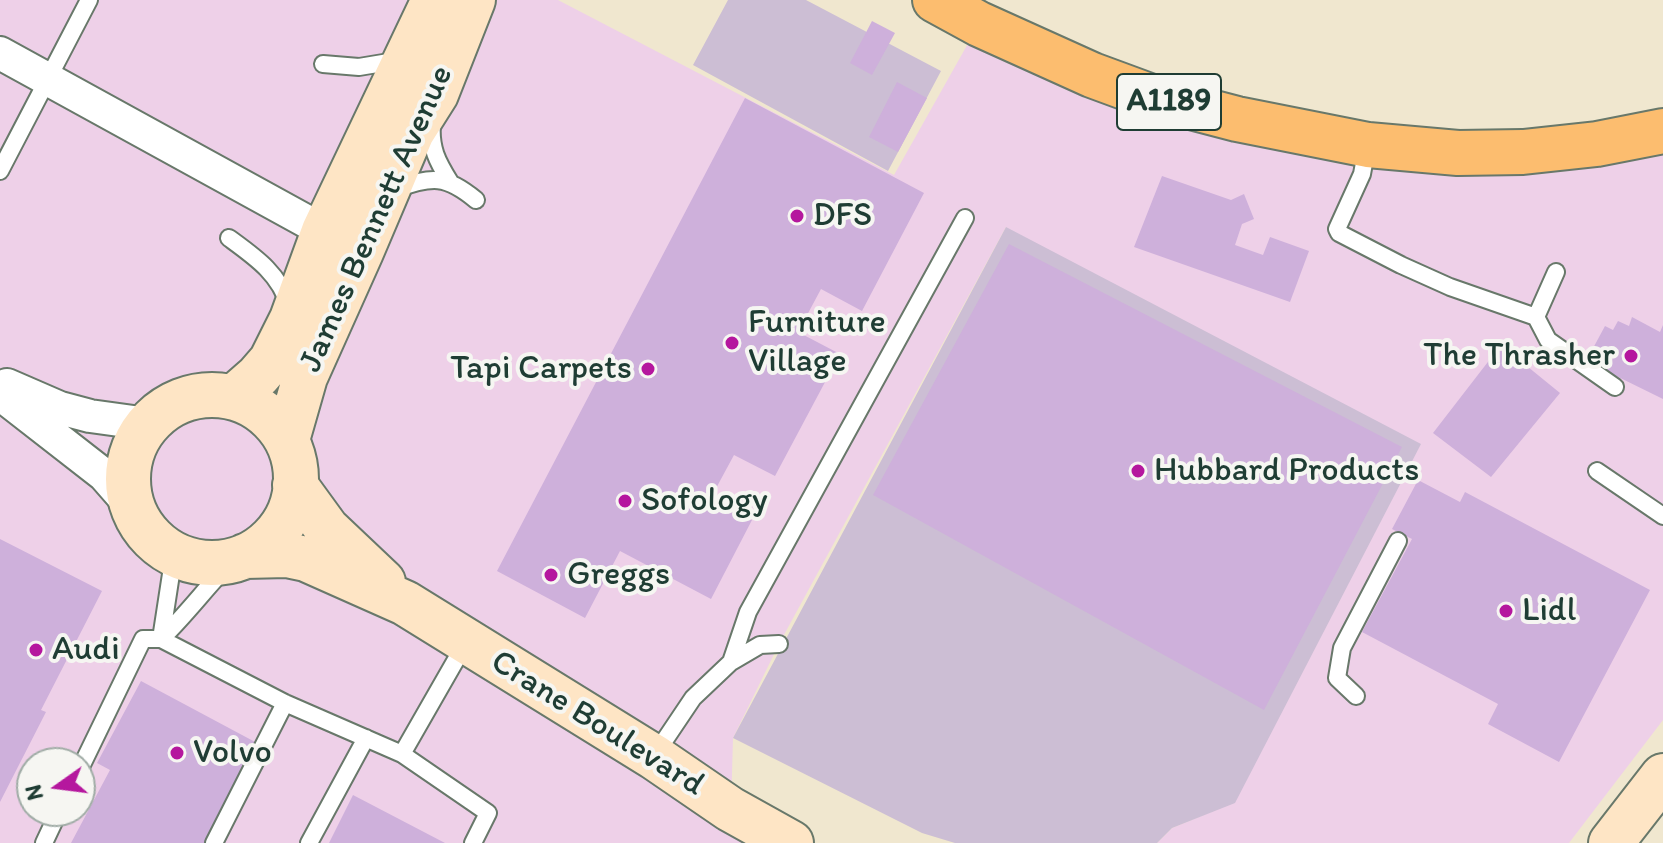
<!DOCTYPE html>
<html>
<head>
<meta charset="utf-8">
<style>
  body { margin:0 }
  #map { position:relative; width:1663px; height:843px; overflow:hidden; background:#f0e7cf; font-family:Itim,sans-serif }
  canvas { display:block }
  .north { position:absolute; left:16px; top:747px; width:80px; height:80px; box-sizing:border-box; background:#f6f6f2; border:2px solid #a0aca6; border-radius:50%; rotate:256deg; font-size:22px; font-weight:700; line-height:32px; text-align:center; color:#1f3d34 }
  .north::after { content:''; display:block; margin:auto; width:28px; height:36px; background:#b5179e; clip-path:polygon(50% 0,100% 100%,50% 72%,0 100%) }
</style>
</head>
<body>
<div id="map">
<canvas width="1663" height="843"></canvas>
<div class="north">N</div>
</div>
<script>
const ctx = document.querySelector('canvas').getContext('2d');
ctx.lineJoin = 'round';
function fillPath(path, color) {
  ctx.fillStyle = color;
  ctx.fill(path, 'evenodd');
}
function trace(path, color, width, dash) {
  ctx.strokeStyle = color;
  ctx.lineWidth = width;
  ctx.lineCap = dash ? 'butt' : 'round';
  ctx.setLineDash(dash || []);
  ctx.stroke(path);
}
function drawText(font, color, halo, rows, align = 'center') {
  ctx.font = font + ' Itim,sans-serif';
  ctx.lineWidth = 8;
  ctx.setLineDash([]);
  ctx.textBaseline = 'middle';
  ctx.strokeStyle = halo;
  ctx.fillStyle = color;
  for (const [text, x, y, turn = 0] of rows) {
    ctx.save();
    ctx.translate(x, y);
    ctx.rotate((+turn || 0) * Math.PI / 180);
    ctx.textAlign = isNaN(turn) ? turn : align;
    if (halo) ctx.strokeText(text, 0, 0);
    ctx.fillText(text, 0, 0);
    ctx.restore();
  }
}
fillPath(new Path2D(`
  M0,0H558L894,175L979,24L1368,145L1663,131V720L1569,843H1157L1172,828L1235,802L1006,227L779,644L733,738L731,809L791,843H0ZM32,763H80V811H32Z`), '#eed0e8');
fillPath(new Path2D(`
  M728,0H806L941,71L888,171L693,65Z
  M1006,227L1421,444L1235,803L1172,828L1157,843H955L922,833L733,738Z`), '#ccbed4');
fillPath(new Path2D(`
  M872,21L895,33L872,75L850,63Z
  M897,82L927,98L898,152L869,137Z
  M745,98L924,193L862,311L821,289L798,332L840,354L775,476L734,455L721,479L711,498L752,520L711,599L620,551L585,618L497,571Z
  M1162,176L1231,200L1244,194L1254,219L1242,224L1235,245L1263,255L1270,237L1309,251L1290,302L1134,247Z
  M1009,244L1402,447L1264,710L873,495Z
  M1632,317L1660,332L1663,325V399L1602,369L1606,360L1591,352L1605,326L1613,330L1618,321L1629,326Z
  M1501,345L1560,393L1491,477L1433,433Z
  M1418,480L1460,502L1465,492L1650,590L1559,762L1488,724L1498,704L1362,632L1412,539L1392,529Z
  M0,539L102,591L41,710L46,712L0,802Z
  M141,681L257,743L204,843H71L110,770L97,763Z
  M353,795L445,843H329Z`), '#ceb0db');
const lane = new Path2D(`
  M323,64L359,67L401,60
  M432,123C430,148 437,161 450,182
  M1367,147L1362,174L1337,229L1339,233L1401,265L1450,287L1536,317L1548,340L1615,387
  M0,171L89,0
  M396,189C432,176 446,175 476,200
  M229,238C255,257 280,274 289,306
  M1536,317L1556,272
  M1597,471L1663,516
  M161,639C187,614 208,585 234,559
  M161,639L171,574L170,551
  M731,662L748,612L965,218
  M1356,696L1337,678L1342,648L1398,541
  M402,754L465,644
  M654,756L693,698L731,662L760,645L779,644
  M80,769L143,639H161L285,703L402,754L488,813L473,843
  M44,843L59,811
  M214,843L285,703
  M309,843L366,738`);
const street = new Path2D(`
  M0,53L324,231
  M7,385L60,408L90,416L148,424
  M0,394L104,475L132,507`);
const secondary = new Path2D(`
  M128 479a84 84 0 1 1 168 0a84 84 0 1 1-168 0Z
  M234,397L258,376L271,361L292,319L324,231L434,0
  M287,440L305,377L361,252L412,132L436,94L473,0
  M295,485L327,529L383,582
  M245,556L287,555L306,559L405,603L654,757L730,809L791,843
  M1611,843L1663,776`);
const primary = new Path2D(`
  M935,0L979,24L1092,75L1149,96L1237,119L1368,145L1458,153L1523,152L1597,144L1663,131`);
trace(lane, '#68786a', 20);
trace(street, '#68786a', 36);
trace(secondary, '#68786a', 48);
trace(primary, '#68786a', 48);
trace(lane, '#fff', 16);
trace(street, '#fff', 32);
trace(secondary, '#fee5c5', 44);
trace(primary, '#fcbd6f', 44);
for (const [x, y, r, color] of [
  [797,216,8,"#b5179e"],
  [732,343,8,"#b5179e"],
  [1631,356,8,"#b5179e"],
  [648,369,8,"#b5179e"],
  [1138,471,8,"#b5179e"],
  [625,501,8,"#b5179e"],
  [551,575,8,"#b5179e"],
  [1506,611,8,"#b5179e"],
  [36,650,8,"#b5179e"],
  [177,753,8,"#b5179e"]
]) {
  const dot = new Path2D();
  dot.arc(x, y, r, 0, 2 * Math.PI);
  ctx.fillStyle = color;
  ctx.fill(dot);
  trace(dot, '#f6f6f2', 3);
}
for (const [x, y, w] of [
  [1169,102,104]
]) {
  const box = new Path2D();
  box.roundRect(x - w / 2, y - 28, w, 56, 6);
  ctx.fillStyle = '#f6f6f2';
  ctx.fill(box);
  trace(box, '#1f3d34', 2);
}
drawText('bold 32px', '#1f3d34', null, [
  ["A1189",1169,102]
]);
drawText('34px', '#1f3d34', '#f6f6f2', [
  ["DFS",813,216],
  ["Furniture",748,323],
  ["Village",748,362],
  ["The Thrasher",1615,356,"right"],
  ["Tapi Carpets",632,369,"right"],
  ["Hubbard Products",1154,471],
  ["Sofology",641,501],
  ["Greggs",567,575],
  ["Lidl",1522,611],
  ["Audi",52,650],
  ["Volvo",193,753]
], 'left');
drawText('34px', '#1f3d34', '#f6f6f2', [
  ["James Bennett Avenue",377,219,-66],
  ["Crane Boulevard",597,724,32]
]);
</script>
</body>
</html>
